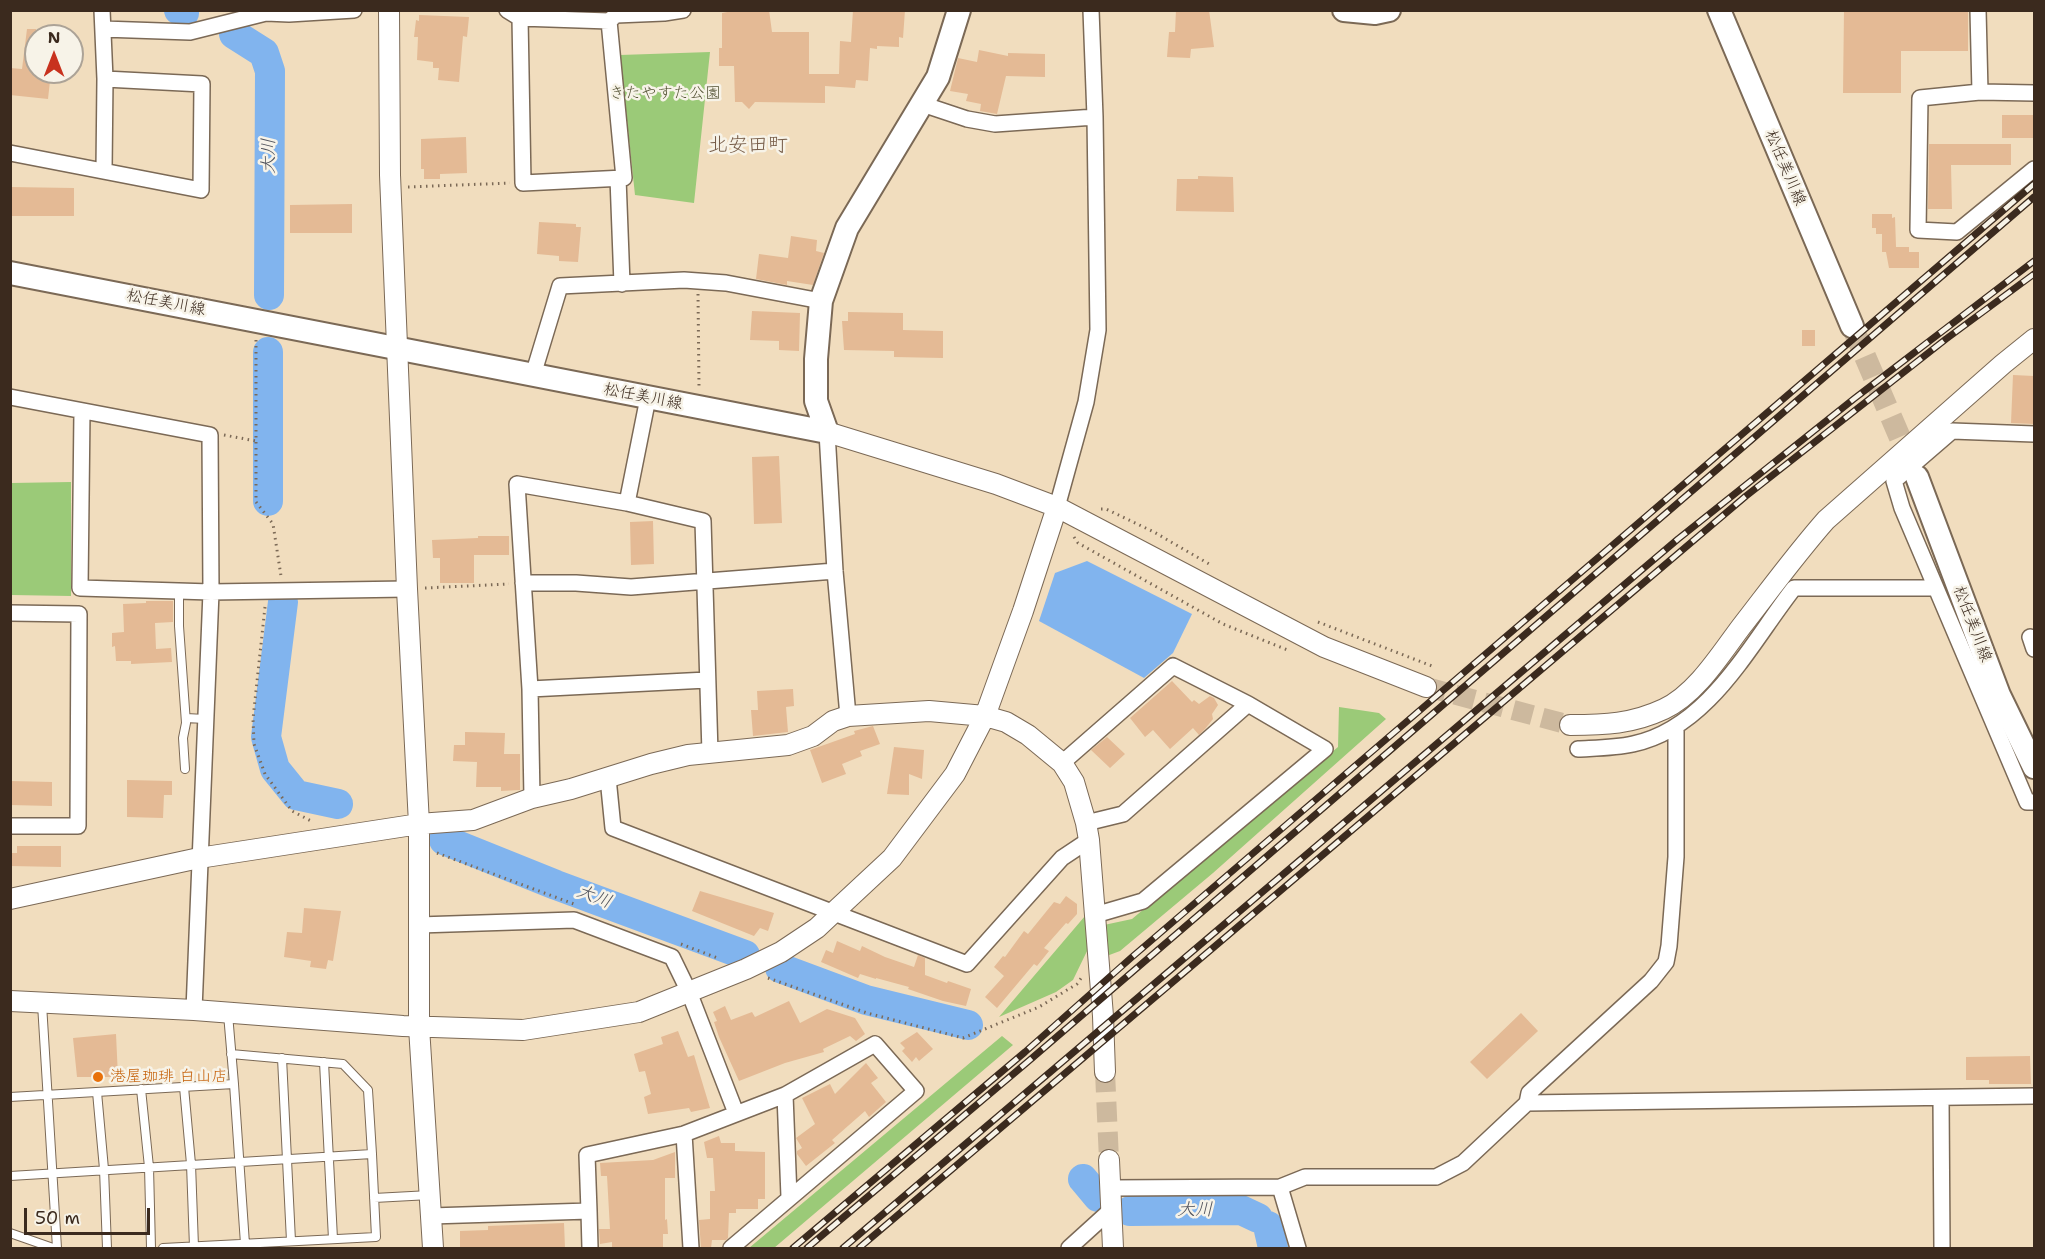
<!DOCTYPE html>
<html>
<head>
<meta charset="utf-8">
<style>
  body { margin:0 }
  #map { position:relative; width:2045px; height:1259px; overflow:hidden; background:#f1ddbe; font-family:"Shantell Sans",sans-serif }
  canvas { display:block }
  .frame { position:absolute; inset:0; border:12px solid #3b2a1e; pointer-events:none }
  .north { position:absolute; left:24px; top:24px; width:60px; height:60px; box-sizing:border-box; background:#f7f3e8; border:2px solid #aca397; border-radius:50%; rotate:0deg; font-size:16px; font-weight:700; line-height:24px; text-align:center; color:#3b2a1e }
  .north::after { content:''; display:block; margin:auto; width:21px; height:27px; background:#c8321e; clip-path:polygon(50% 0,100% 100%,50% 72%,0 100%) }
  .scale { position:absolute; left:24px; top:1208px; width:126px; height:27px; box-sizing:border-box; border:3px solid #3b2a1e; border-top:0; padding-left:8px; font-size:18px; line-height:21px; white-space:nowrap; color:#3b2a1e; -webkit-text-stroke:4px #f7f3e8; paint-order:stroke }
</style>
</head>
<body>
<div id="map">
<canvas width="2045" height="1259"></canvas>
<div class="frame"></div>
<div class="north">N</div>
<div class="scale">50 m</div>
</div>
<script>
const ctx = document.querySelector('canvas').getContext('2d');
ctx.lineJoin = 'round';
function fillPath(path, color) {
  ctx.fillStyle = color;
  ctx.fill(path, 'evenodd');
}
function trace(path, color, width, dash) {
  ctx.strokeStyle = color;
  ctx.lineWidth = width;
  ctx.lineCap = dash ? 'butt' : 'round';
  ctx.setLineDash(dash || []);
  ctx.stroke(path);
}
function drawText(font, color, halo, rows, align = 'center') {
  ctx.font = font + ' "Shantell Sans","Klee One",sans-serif';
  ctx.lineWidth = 5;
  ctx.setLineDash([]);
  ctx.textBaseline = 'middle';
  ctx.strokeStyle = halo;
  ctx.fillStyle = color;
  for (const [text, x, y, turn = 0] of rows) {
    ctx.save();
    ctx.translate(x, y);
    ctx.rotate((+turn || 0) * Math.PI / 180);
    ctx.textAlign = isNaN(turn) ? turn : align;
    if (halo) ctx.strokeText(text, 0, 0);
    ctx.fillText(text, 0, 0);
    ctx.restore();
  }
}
fillPath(new Path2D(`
  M710,52L694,203L635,195L620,55Z
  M71,482V596L11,595V483Z
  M1339,707L1379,713L1386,719L1213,873L1120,951L1104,957V925L1132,919L1338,747Z
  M1085,916L1088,949L1073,980L1056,992L999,1017Z
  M1002,1036L1013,1045L774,1248H749Z`), '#9bca78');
fillPath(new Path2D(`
  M1087,561L1192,614L1173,653L1144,678L1039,621L1055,573Z`), '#81b4ee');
trace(new Path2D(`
  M179,10L184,13
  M234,34L264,53L270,71L269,295
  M268,352V501
  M283,602L266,737L275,769L296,795L338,804
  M444,840L556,885L745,955
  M780,968L866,1000L968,1025
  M1083,1179L1098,1197
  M1130,1211L1241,1210L1258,1218
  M1268,1226L1273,1248`), '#81b4ee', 30);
fillPath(new Path2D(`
  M738,10H769L772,32H809V74H839L840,41L851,42L853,10H905L903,38L899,37V47L877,46V49L870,48L868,81L856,80L855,88L825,86V103L755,102L749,109L742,102H735L734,66H719V48H722V13Z
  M1176,10H1209L1214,47L1191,49L1190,58L1167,57L1169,32H1175Z
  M1844,10H1968V51H1901V93H1843Z
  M419,15L469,17L467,37L463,36L459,82L438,80L439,68H433V62L417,60L418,37H414L416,20L419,21Z
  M27,29H36V72H51L48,99L10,95V68L22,69Z
  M979,50L1008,56V53L1045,54V77L1006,76L997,114L980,111L981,104L966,101L968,94L950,91L958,58L977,62Z
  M2002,115H2034V138H2002Z
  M466,137L467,173L440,174V179H424V169H421V139Z
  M1929,144H2011V165H1951L1952,209H1928Z
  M1198,176L1233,177L1234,212L1176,211L1177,179H1198Z
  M10,187L74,188V216H10Z
  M352,204V233H290V205Z
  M1872,214H1892V218L1895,217L1896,247H1909V252H1919V268H1889L1886,252H1882V234H1876V228H1872Z
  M539,222L576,224V227H581L578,262L559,261V256L537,254Z
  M791,236L817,240L816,251L824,253L813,285L787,281V285L756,279L759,254L788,258Z
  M752,311L800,313L799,351L779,350V341L750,340Z
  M848,312L903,313V330L943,331V358L894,357V351L844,350L842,321H848Z
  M1802,330H1815V346H1802Z
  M2013,375L2034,376V424L2011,423Z
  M779,456L782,523L754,524L752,457Z
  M653,521L654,564L631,565L630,522Z
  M478,536H509V555H474V583H440V558H433L432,540L478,538Z
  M146,601H173V622L155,623L156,649L171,648L172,662L131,664V661H116L115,646L112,647V633L124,632L123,604L146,603Z
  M1172,681L1192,702L1194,700L1199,704L1210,696L1214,698L1218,705L1212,714L1213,719L1205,729L1199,735L1193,728L1170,749L1153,730L1145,737L1130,718Z
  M793,689L794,706L786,707L788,732L753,736L751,710H758L757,691Z
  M873,726L880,744L860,751L862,756L842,764L846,774L822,783L810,750L855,734L854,731Z
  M465,732L505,733L504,754H520V790L501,791V787H476L477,762L453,761L454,745H465Z
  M1107,737L1125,754L1110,768L1091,750Z
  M894,747L924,750L922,779L909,774V795L887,794Z
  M127,780L172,781V795H164L163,818L127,817Z
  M10,781L52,782V806L10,805Z
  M17,846H61V867L10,866V853H17Z
  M700,891L774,913L768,931L760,928L754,936L692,911Z
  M1066,896L1077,904V914L1068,924L1066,923L1044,948L1049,951L1037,966L1034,964L997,1008L985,997L1004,976L994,967L1003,956L1005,957L1024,931L1028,934L1054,902L1060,904Z
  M304,908L341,911L333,961L328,960L326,969L310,967L311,961L284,957L287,932L302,933Z
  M837,941L860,951L862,946L885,957L914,967L918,955L925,958V975L947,983L948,981L971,989L966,1006L943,1001L908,989L909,987L876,978V979L860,974L858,978L821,962L826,950L833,953Z
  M789,1001L800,1023L827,1009L855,1018L865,1034L856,1041L850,1036L823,1049L824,1052L785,1063L739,1081L719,1037L714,1022L717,1021L713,1012L725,1006L731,1020L752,1012L755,1017Z
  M1521,1013L1538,1031L1487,1079L1470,1062Z
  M678,1031L688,1057L694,1055L710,1108L691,1112L689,1108L648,1114L644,1097L651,1094L645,1071L639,1072L634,1054L663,1044L661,1037Z
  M917,1032L933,1049L919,1061L916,1057L912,1062L902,1051L905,1048L900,1043Z
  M116,1034L118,1077H77L73,1038Z
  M2030,1056L2031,1084H1989V1080H1966V1057Z
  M866,1063L878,1078L871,1083L886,1102L869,1117L865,1111L832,1140L835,1143L806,1166L797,1154V1151L802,1148L796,1138L815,1124L802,1098L830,1084L835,1094Z
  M719,1136L721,1143H735V1151L765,1152V1199H758V1209H736V1213H729L728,1238L726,1240H712L711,1248H701L699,1220L710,1219V1191H715L713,1158H707L704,1142Z
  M675,1152V1178H665V1220L667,1219L668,1234H663V1248H612V1242L600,1244L599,1229H610L607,1176H601L600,1163L653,1160Z
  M564,1223L565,1248H460V1231L488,1230V1226Z`), '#e4ba95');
trace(new Path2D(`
  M1426,687L1570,725
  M1105,1072L1109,1160`), '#cdb99e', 20, [20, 10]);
trace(new Path2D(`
  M1852,326L1913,468`), '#cdb99e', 22, [22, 11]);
const service = new Path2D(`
  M179,591V626L186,723L183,738L185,769
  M186,718L205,719
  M42,1004L57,1248
  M228,1014L234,1084
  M231,1054L343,1064L368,1090L372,1154
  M282,1058L291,1241
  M324,1062L333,1239
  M184,1087L191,1164L194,1247
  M141,1089L149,1167L151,1248
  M97,1092L104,1169L107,1248
  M10,1097L234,1084L245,1244
  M10,1176L372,1154L376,1237L163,1248
  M374,1198L430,1195
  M10,1233L53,1248`);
const minor = new Path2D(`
  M102,10L105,79L104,170
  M507,10L520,18L609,21L616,15L664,13L683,10
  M1978,10L1980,92
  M520,18L523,183L624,178L609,21
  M103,29L190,32L266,13L289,14L354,10
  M2034,93L1980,92L1920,98L1918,230L1957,232L2034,169
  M922,104L967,119L995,124L1095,117
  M10,153L201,190L202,84L105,79
  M618,178L622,284
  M533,375L560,286L684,280L726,283L821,301
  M10,397L210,435L211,592L194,1010
  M82,411L80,588L211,592L407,589
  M827,432L835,571L848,716
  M627,503L648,398
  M1057,507L1086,402L1098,330L1095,117L1091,10
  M523,583H576L631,587L835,571
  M1936,588L1902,508L1894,481L1952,431L2034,434
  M10,613L79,614L78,826H10
  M2030,637L2034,649
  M530,689L707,680
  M1578,749C1596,748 1615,748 1633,744C1709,728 1750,644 1794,588H1936L2027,802H2034
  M1062,763L1173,666L1248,704L1325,749L1143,901L1095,915
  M608,778L613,828L967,964L1062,858L1089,840
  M532,798L530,689L517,484L627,503L703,521L710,753
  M1086,823L1123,814L1248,704
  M419,925L574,920L672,957L689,992L736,1113
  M785,1095L789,1197
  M1941,1098L1942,1248
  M1527,1103L2034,1096
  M684,1134L691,1248
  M1280,1187L1298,1248
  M1111,1188L1280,1187L1305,1177H1436L1463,1163L1527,1103L1529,1093L1651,981L1666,962L1669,946L1676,857V728
  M589,1211L590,1248
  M431,1216L589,1211L587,1155L684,1134L785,1095L875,1044L916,1091L731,1248
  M1069,1248L1112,1209`);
const tertiary = new Path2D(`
  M389,10L390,175L407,589L419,824V1027L433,1248
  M827,432L996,484L1057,507L1324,647L1426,687
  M1570,725C1605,725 1632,724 1664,709C1696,694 1720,655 1741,627C1769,591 1796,554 1826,520L2003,364L2034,339
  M10,899L199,858L419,824L473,820L532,798L571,789L651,764L688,755L788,745L813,736L833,721L848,716L929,711L985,716L1006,722L1028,735L1062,763L1074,782L1086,823L1089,840L1103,1016L1105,1072
  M10,1001L194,1010L403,1026L523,1030L639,1012L746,969L781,952L817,928L834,912L892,858L955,774L985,716L1023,611L1057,507
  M1109,1160L1113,1248`);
const secondary = new Path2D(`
  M1344,10L1375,13L1389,10
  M1719,10L1852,326
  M10,273L827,432
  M827,432L816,401V359L821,301L847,228L938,77L959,10
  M1917,477L1999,695L2034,767`);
trace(service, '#7b6956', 10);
trace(minor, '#7b6956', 18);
trace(tertiary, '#7b6956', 22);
trace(secondary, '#7b6956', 26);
trace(new Path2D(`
  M408,187L510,183
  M698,294L699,387
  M256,340V502L273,524L281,576
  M224,435L256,441
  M1101,509H1106L1154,532L1209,564
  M1074,537L1078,543L1223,624L1290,651
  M425,588L509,584
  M265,607L253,719L254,744L265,774L292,811L313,822
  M1318,622L1432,666
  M437,853L574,904
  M681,944L720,959
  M768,978L867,1013L963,1038L1039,1007L1077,984L1082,977`), '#7b6956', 3, [1.5, 4.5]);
trace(service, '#fff', 8);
trace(minor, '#fff', 15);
trace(tertiary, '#fff', 20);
trace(secondary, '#fff', 22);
const rail = new Path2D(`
  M793,1248L1025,1052L1132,957L2034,184
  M807,1248L1031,1059L2034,197
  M843,1248L1678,539L1855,398L2034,261
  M859,1248L1746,496L1946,339L2034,274`);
trace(rail, '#3b2a1e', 7);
trace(rail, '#f7f3e8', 4.5, [14]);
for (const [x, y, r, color] of [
  [98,1077,6,"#e8710a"]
]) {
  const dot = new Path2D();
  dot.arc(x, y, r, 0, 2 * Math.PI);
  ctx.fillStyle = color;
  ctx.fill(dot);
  trace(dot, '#f7f3e8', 2);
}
drawText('16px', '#535234', '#f7f3e8', [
  ["きたやすた公園",665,94]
]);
drawText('16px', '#3b2a1e', '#f7f3e8', [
  ["松任美川線",1785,168,67],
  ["松任美川線",166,303,11],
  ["松任美川線",643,397,11],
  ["松任美川線",1972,624,69]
]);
drawText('16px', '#c56008', '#f7f3e8', [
  ["港屋珈琲 白山店",110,1077]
], 'left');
drawText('italic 18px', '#50535c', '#f7f3e8', [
  ["大川",269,156,-90],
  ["大川",594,897,21],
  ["大川",1195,1210]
]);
drawText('20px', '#765c48', '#f7f3e8', [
  ["北安田町",748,146]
]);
</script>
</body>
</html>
